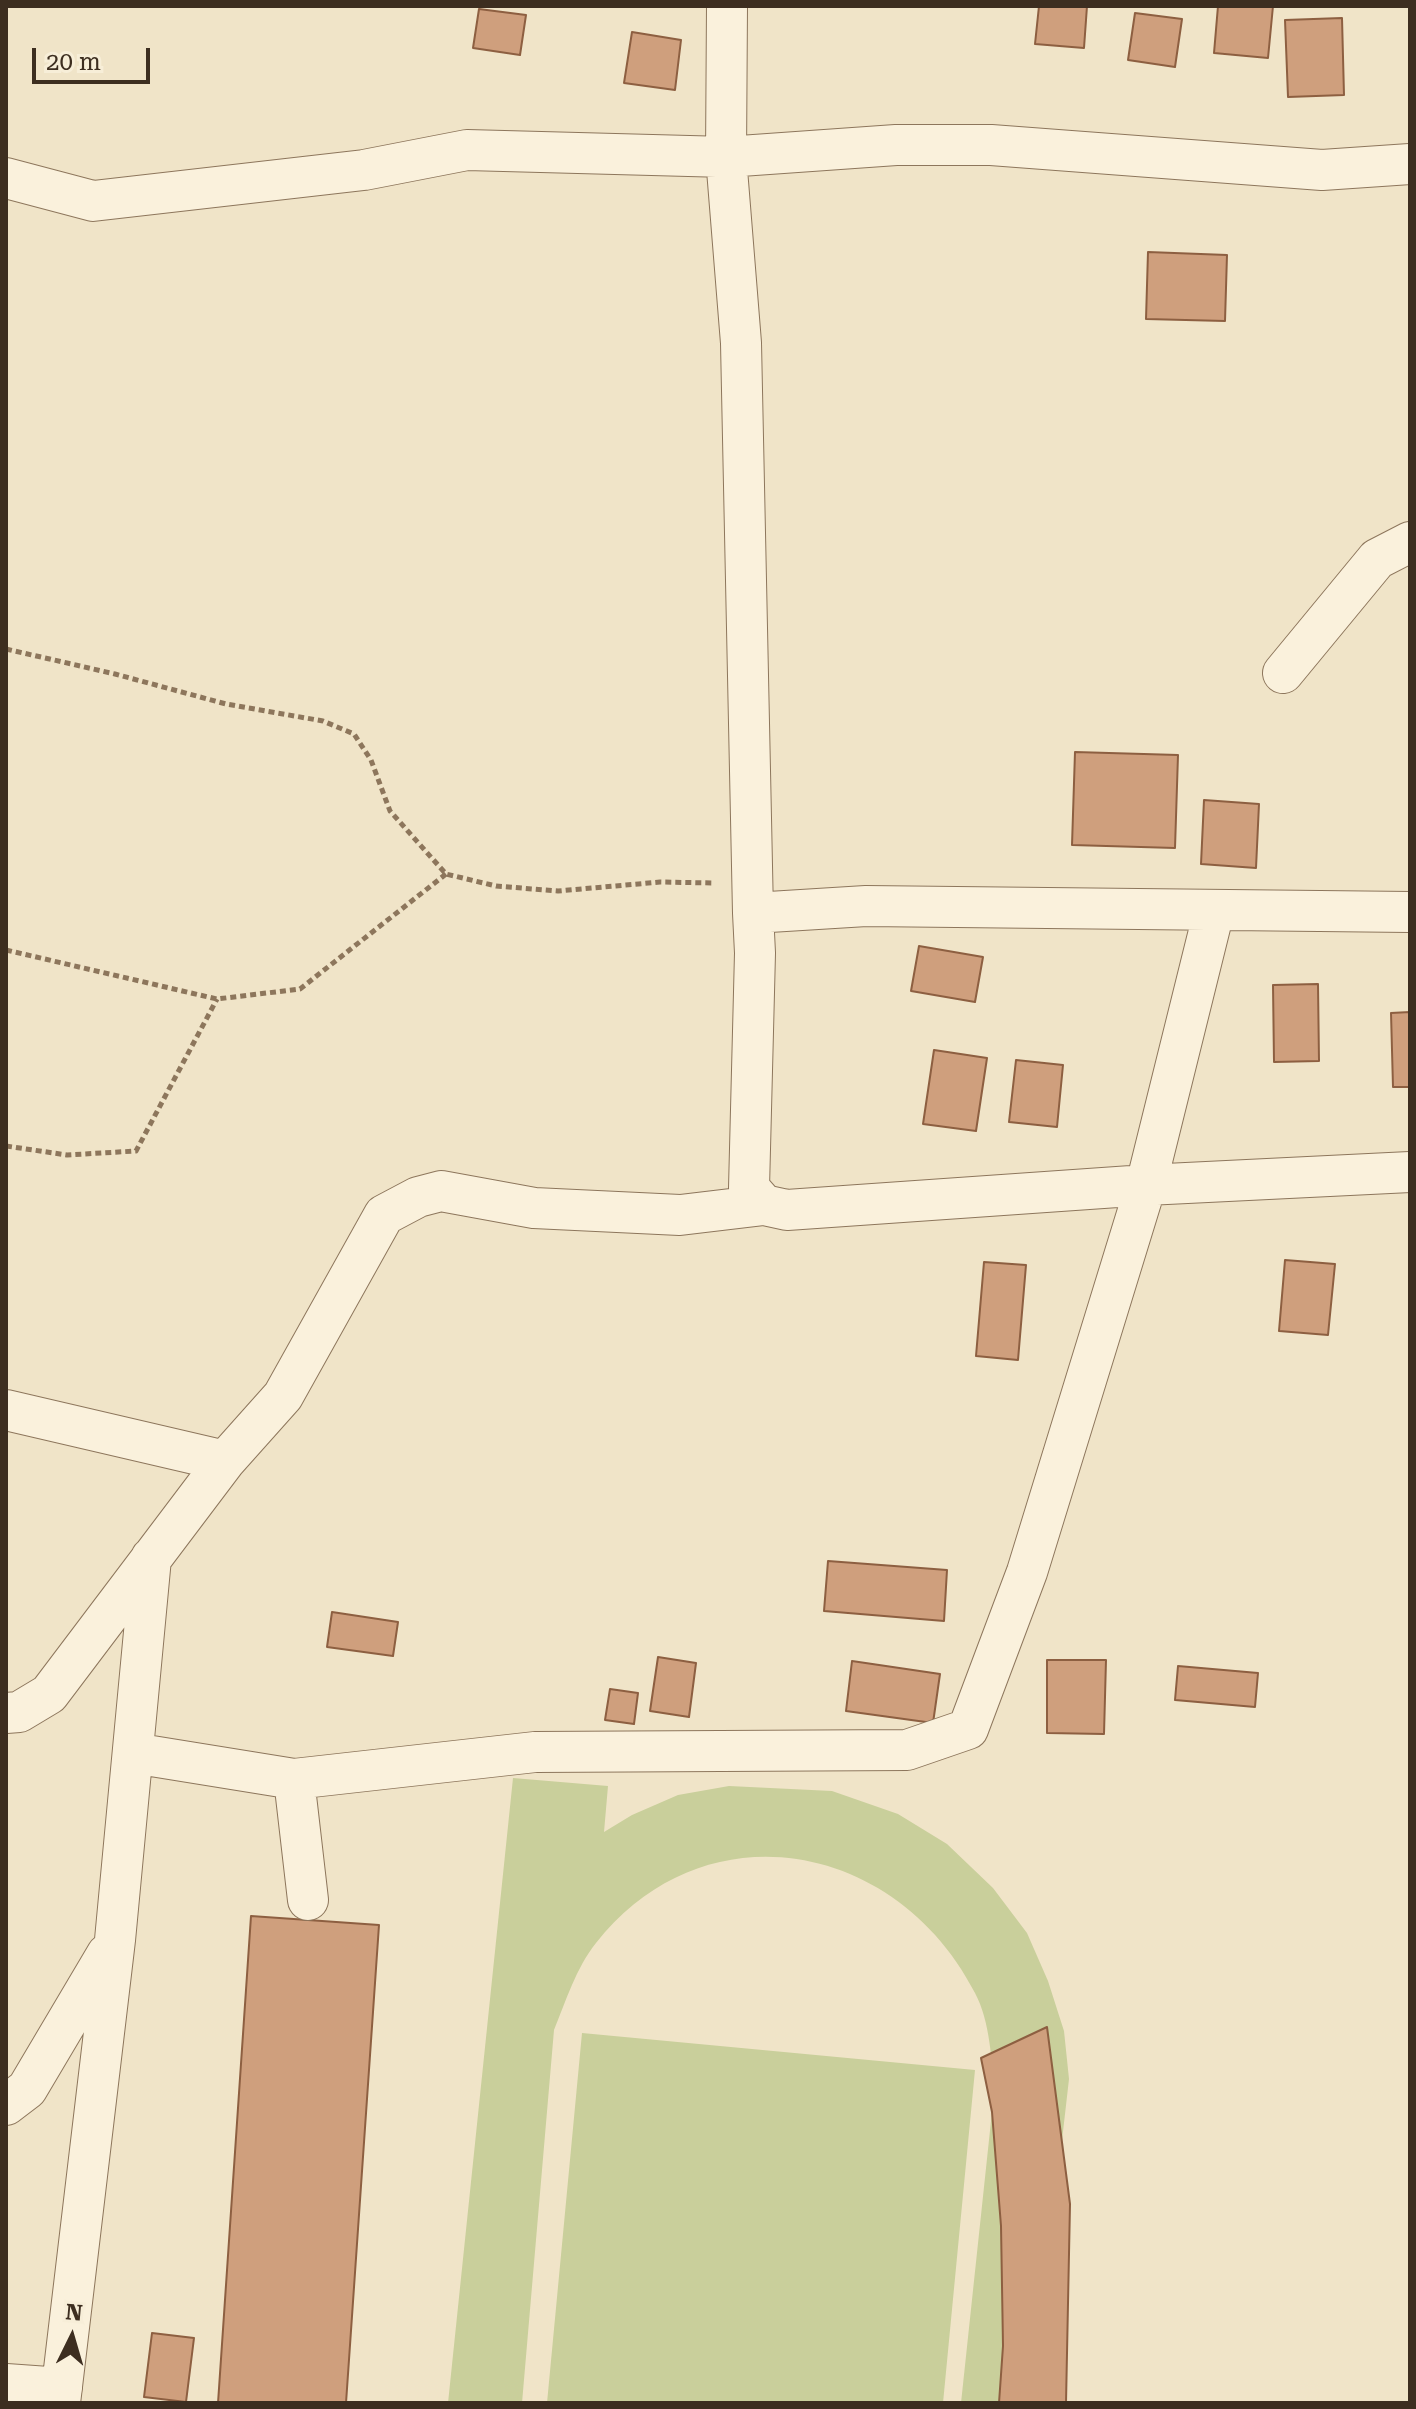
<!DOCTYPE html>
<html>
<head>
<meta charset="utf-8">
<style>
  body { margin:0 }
  #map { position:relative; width:1416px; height:2409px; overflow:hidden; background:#f0e4c8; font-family:"Roboto Serif",serif }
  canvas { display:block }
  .frame { position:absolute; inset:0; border:8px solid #3d2e20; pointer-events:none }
  .north { position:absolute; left:32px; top:2297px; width:80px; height:80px; -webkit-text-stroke:6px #f7eed8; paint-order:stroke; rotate:5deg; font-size:22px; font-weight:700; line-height:32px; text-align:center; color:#3d2e20 }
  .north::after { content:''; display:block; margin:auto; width:28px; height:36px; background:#3d2e20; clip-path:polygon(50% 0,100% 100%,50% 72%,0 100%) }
  .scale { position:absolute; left:32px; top:48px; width:118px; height:36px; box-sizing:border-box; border:4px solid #3d2e20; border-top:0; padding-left:10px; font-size:24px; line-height:28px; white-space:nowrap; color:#3d2e20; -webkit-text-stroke:6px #f7eed8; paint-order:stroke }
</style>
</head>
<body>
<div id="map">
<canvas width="1416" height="2409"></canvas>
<div class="frame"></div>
<div class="north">N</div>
<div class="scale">20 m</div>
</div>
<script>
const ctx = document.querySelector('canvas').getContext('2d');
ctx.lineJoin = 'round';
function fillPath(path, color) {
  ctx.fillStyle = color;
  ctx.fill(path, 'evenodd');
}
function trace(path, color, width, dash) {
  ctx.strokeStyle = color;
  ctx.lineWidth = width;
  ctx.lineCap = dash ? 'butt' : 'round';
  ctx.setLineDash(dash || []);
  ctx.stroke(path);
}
fillPath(new Path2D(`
  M513,1778L608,1786L604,1832L632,1815L678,1795L729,1786L832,1791L898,1814L947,1844L993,1888L1027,1933L1048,1981L1064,2031L1069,2079L1032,2403H961L994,2093C992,2062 990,2021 975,1993C898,1842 706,1804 596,1943C576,1968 566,2001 554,2030L522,2403H448Z
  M582,2033L975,2070L943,2403H547Z`), '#c9cf9b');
const building = new Path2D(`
  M1039,6H1087L1084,48L1035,44Z
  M1218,6H1273L1268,58L1214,53Z
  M479,9L526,15L520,55L473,48Z
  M1135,13L1182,19L1175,67L1128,60Z
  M1342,18L1344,95L1288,97L1285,20Z
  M632,32L681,40L675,90L624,83Z
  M1148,252L1227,255L1225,321L1146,319Z
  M1075,752L1178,755L1175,848L1072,845Z
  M1204,800L1259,804L1256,868L1201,864Z
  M919,946L983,957L975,1002L911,991Z
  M1318,984L1319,1061L1274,1062L1273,985Z
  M1410,1012V1087H1393L1391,1013Z
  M934,1050L987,1058L976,1131L923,1124Z
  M1016,1060L1063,1065L1057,1127L1009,1122Z
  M1285,1260L1335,1264L1328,1335L1279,1331Z
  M984,1262L1026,1265L1018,1360L976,1356Z
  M828,1561L947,1570L944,1621L824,1611Z
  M332,1612L398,1622L393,1656L327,1647Z
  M658,1657L696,1663L689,1717L650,1711Z
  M1047,1660H1106L1104,1734L1047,1733Z
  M852,1661L940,1674L933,1723L846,1711Z
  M1178,1666L1258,1673L1255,1707L1175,1700Z
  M610,1689L638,1693L634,1724L605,1720Z
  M251,1916L379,1925L346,2403H218Z
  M1047,2027L1070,2204L1066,2403H999L1003,2346L1001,2226L992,2112L981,2058Z
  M152,2333L194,2338L186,2402L144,2397Z`);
fillPath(building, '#cf9f7d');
trace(building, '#8d5f41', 2);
const minor = new Path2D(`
  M727,6L726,157L741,343L753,913
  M6,178L93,201L364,170L467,150L726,157L896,145H991L1322,170L1410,164
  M1283,673L1377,559L1410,542
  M1410,912L866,906L753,913L755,953L749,1188L764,1205L787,1210L1146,1185L1410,1172
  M6,1410L225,1461
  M6,1713L19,1712L49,1694L225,1461L283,1396L384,1215L418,1197L441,1191L534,1208L680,1215L764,1205
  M133,1753L294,1779L308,1900
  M294,1779L535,1752L907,1750L968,1729L1027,1572L1146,1185L1214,911
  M6,2105L27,2089L107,1954
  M6,2384L62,2388
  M60,2403L115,1940L151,1558`);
trace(minor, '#8d765c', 42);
trace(new Path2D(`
  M6,649L115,674L226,704L323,721L354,734L371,760L390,811L446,874L496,886L558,891L660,882L714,883
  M6,950L217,999L300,989L446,874
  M6,1146L67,1155L136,1151L217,999`), '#8d765c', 5, [6, 4]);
trace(minor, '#faf1dc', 40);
</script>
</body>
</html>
